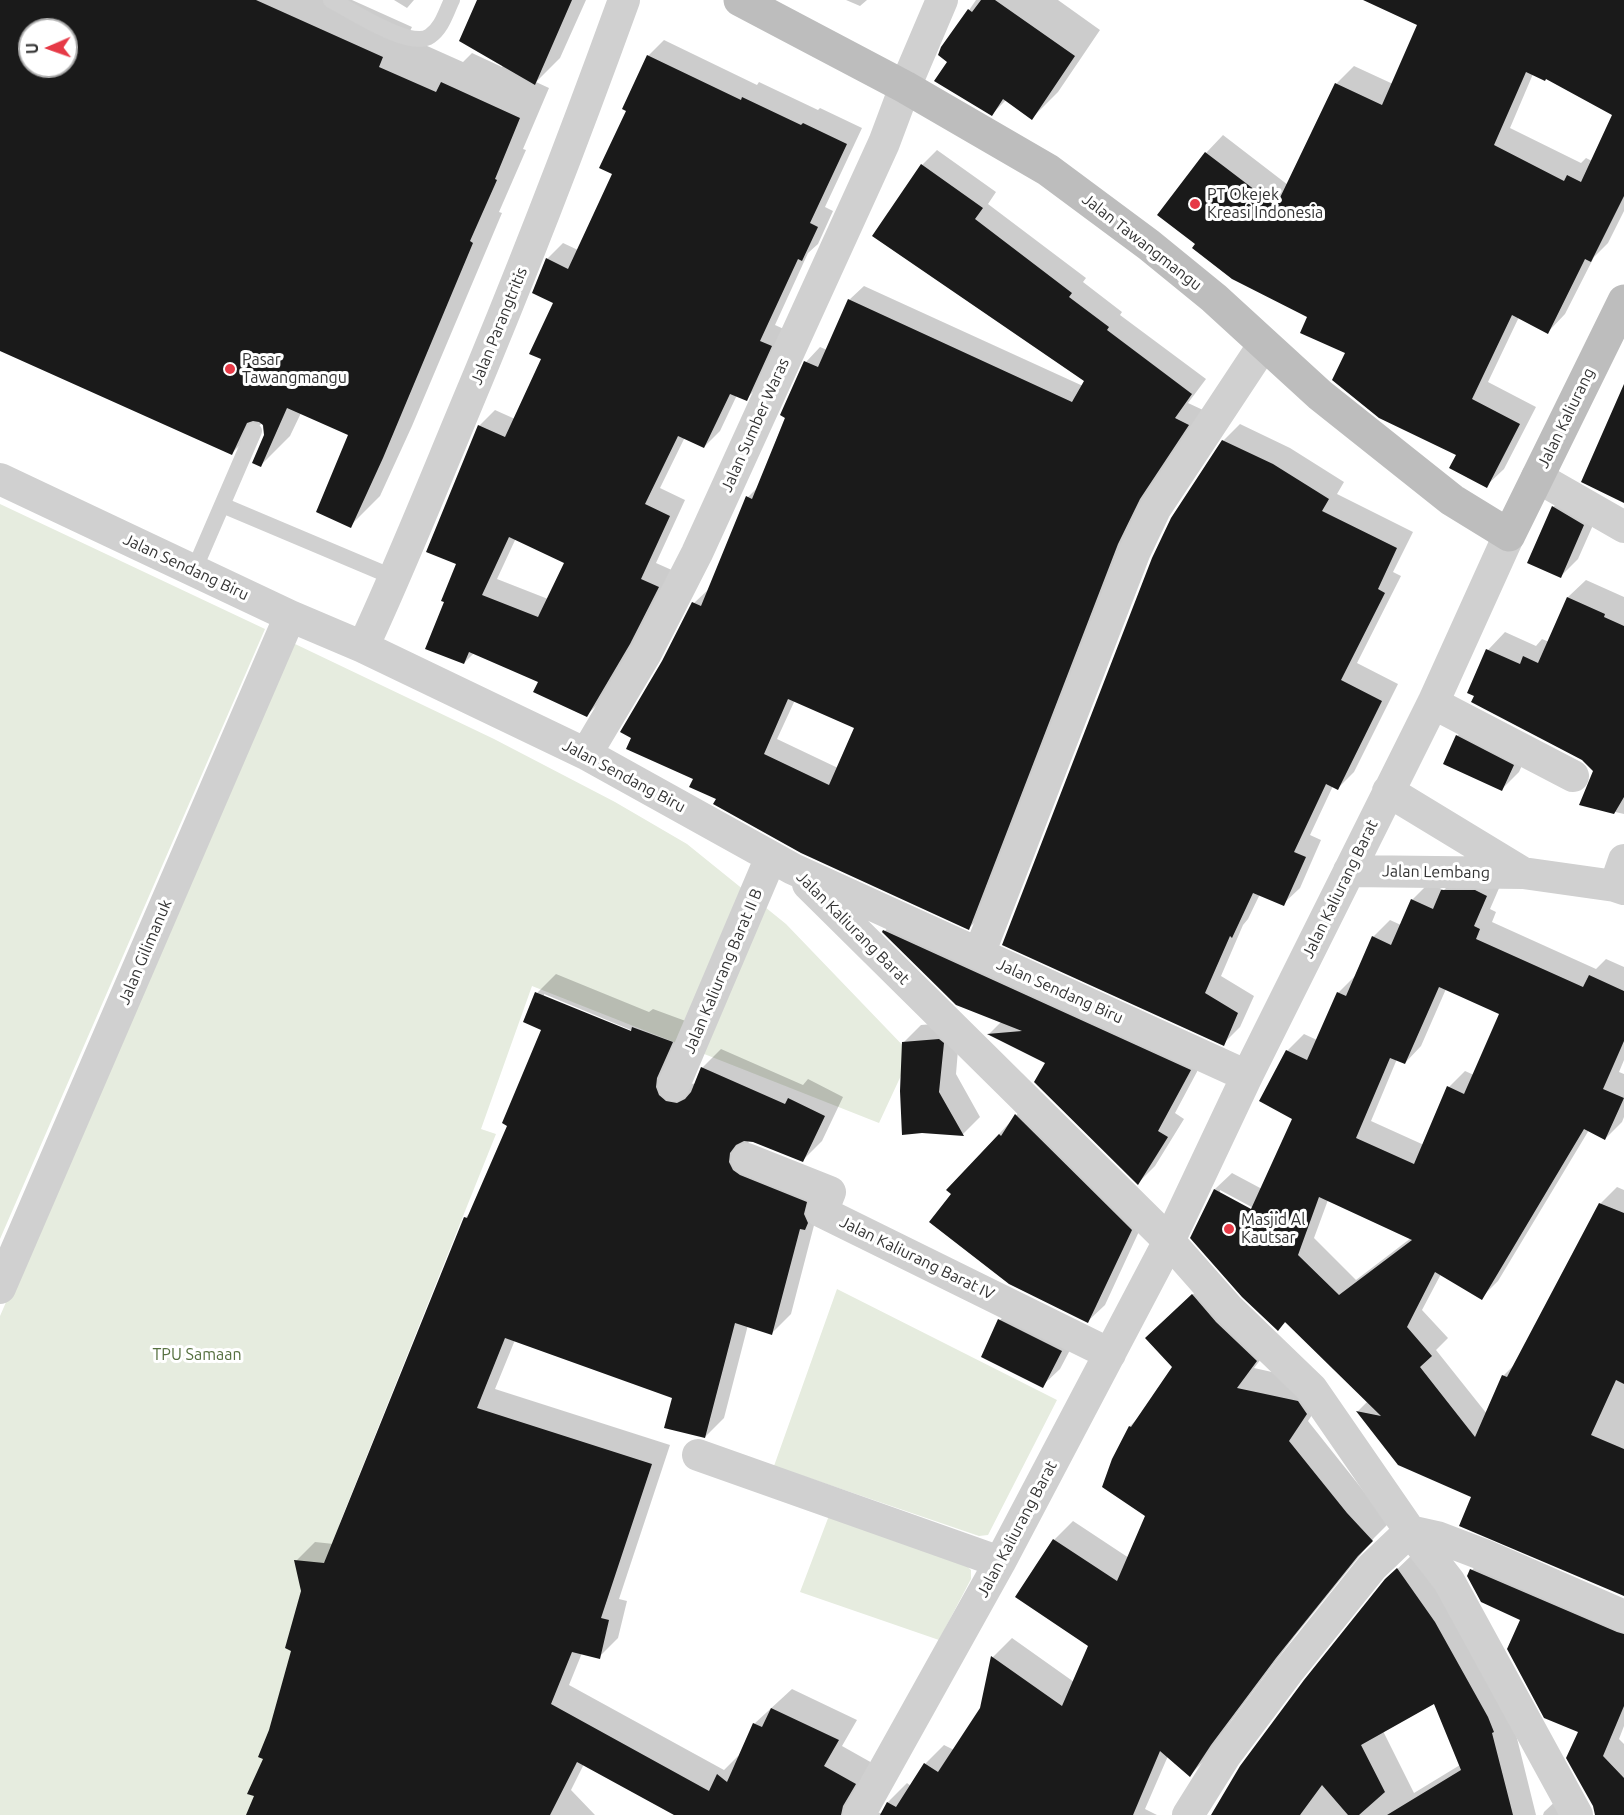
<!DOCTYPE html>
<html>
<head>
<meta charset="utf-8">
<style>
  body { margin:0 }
  #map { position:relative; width:1624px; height:1815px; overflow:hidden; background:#fff; font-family:Ubuntu,sans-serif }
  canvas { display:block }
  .north { position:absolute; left:18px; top:18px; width:60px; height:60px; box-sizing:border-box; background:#fff; border:2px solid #adadad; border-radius:50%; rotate:268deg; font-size:16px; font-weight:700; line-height:24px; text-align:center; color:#333 }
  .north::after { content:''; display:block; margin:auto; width:21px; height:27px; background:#e63946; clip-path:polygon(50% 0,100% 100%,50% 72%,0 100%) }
</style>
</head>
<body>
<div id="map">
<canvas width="1624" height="1815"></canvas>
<div class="north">U</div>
</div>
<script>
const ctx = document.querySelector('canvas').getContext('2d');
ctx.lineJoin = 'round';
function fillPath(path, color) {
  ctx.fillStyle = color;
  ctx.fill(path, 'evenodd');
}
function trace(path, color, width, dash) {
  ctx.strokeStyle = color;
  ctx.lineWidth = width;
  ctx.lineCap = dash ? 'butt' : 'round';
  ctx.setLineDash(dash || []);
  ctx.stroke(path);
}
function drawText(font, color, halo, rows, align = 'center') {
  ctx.font = font + ' Ubuntu,sans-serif';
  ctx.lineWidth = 6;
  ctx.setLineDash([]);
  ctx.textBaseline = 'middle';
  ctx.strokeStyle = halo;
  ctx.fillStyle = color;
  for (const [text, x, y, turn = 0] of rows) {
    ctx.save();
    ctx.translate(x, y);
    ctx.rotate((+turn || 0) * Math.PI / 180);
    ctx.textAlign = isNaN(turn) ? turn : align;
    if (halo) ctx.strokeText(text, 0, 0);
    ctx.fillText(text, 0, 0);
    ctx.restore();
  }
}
fillPath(new Path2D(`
  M0,504L265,629L0,1239Z
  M293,643L494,739L615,802L687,844L786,924L911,1054L879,1123L532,986L481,1129L496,1134L341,1520L251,1815H0V1316Z
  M837,1289L1057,1400L988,1535L979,1536L774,1466Z
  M830,1513L968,1567L971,1570V1579L939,1640L800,1592Z`), '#e6ecdf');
fillPath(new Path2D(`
  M0,0H352L412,27L407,37L463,62L472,53L502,67L503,65L479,0H586L560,58L536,82L549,88L523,149L526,150L499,212L502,213L412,426L380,496L350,526V434L301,413L290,436L261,465L265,435L262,423L232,453L0,350ZM30,30H66V66H30Z
  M394,0H414L407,8Z
  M846,0H867L860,6Z
  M976,0H1058L1100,30L1058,92L1032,118L1006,100L992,114L950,61L943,48Z
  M1405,0H1624V211L1608,243L1594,257L1565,314L1548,332L1519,317L1488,382L1536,407L1504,469L1486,486L1458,455L1309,316L1197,243L1206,153L1223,135L1288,185L1337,83L1354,66L1393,84L1419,24ZM1533,74L1546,78L1614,114L1592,161L1586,158L1581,163L1510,128Z
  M664,40L757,85L759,82L818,110L820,108L862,128L825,207L833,211L818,244L808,253L775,325L786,330L762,383L746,399L737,395L720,431L704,447L685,437L660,488L685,500L656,563L674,571L603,699L587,715L540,681L474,653L464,663L445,601L458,563L479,426L495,410L515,419L543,359L555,302L547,259L563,243L578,250L614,173L628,110L648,56ZM516,538L566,562L548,599L497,579Z
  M937,150L996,192L988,204L1086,278L1083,282L1122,312L1120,315L1206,379L1188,403L1203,410L984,913L969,928L718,798L695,778L663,662L694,603L710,588L748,497L759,486L806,362L820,347L827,350L849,300L864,286L1083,386L1086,381L922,165ZM795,700L856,727L838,768L777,739Z
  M1240,424L1290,448L1344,482L1337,494L1413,532L1393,572L1401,576L1357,663L1398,684L1354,772L1338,788L1333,786L1310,835L1321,840L1300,888L1283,904L1260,894L1248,919L1243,925L1221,976L1254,996L1240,1027L1223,1044L1004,944L1223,441Z
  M1571,490L1601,507L1578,559L1561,576L1553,507Z
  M1586,580L1624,597V814L1581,804L1595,770L1582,759L1469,692L1488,650L1505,632L1536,646L1542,639L1549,642L1568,597Z
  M1475,719L1530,748L1519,772L1502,789L1457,736Z
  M1460,874L1503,879L1490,909L1496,912L1492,922L1596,969L1606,959L1624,967V1060L1619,1072L1624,1074V1117L1622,1122L1605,1139L1589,1130L1498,1281L1481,1298L1441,1274L1422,1310L1448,1338L1436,1350L1487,1414L1503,1376L1517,1362L1601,1203L1617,1187L1624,1190V1595L1473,1497L1399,1464L1358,1411L1368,1401L1287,1321L1278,1329L1192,1238L1215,1189L1232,1173L1262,1189L1294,1118L1261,1100L1287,1051L1304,1034L1317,1040L1338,993L1355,976L1373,937L1390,920L1401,925L1412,900L1429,883L1444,890ZM1446,989L1501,1013L1474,1075L1465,1071L1449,1087L1424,1145L1371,1121L1397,1059L1405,1063L1421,1046ZM1220,1190L1259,1211L1257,1214L1220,1193ZM1328,1200L1411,1238L1356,1280L1314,1238Z
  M901,913L1207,1053L1175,1113L1184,1119L1155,1166L1138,1183L1048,1063L989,1034L1002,1021L884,932Z
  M556,974L649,1012L653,1009L691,1023L686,1083L696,1084L702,1068L721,1049L803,1085L808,1079L843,1097L822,1141L803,1160L748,1140L751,1151L825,1183L791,1314L772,1333L748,1325L724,1418L705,1437L674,1397L515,1340L495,1389L670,1445L619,1599L627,1601L618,1638L599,1657L582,1653L569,1685L724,1770L738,1756L739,1758L754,1724L792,1689L857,1720L842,1746L874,1764L870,1812L882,1813L888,1802L907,1783L911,1786L925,1764L944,1745L954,1750L981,1709L993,1657L1012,1638L1074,1682L1090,1645L1054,1540L1073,1521L1129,1558L1147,1516L1114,1460L1130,1426L1139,1417L1174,1366L1167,1319L1212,1276L1275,1341L1254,1368L1317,1382L1326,1394L1308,1421L1366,1494L1391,1521L1374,1538L1294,1637L1229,1724L1209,1756L1190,1775L1168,1756L1145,1809L1157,1815H678L584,1764L571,1790L595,1815H248L255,1796L292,1650L302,1591L296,1561L315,1542L334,1544L465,1218L471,1212L509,1125L543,1029L537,993ZM544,994L638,1033L637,1036L544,997Z
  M957,1022L960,1026L956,1074L980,1117L963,1134L922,1131L903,1043L921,1025Z
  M1032,1098L1148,1212L1105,1305L1088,1321L948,1190Z
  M1017,1303L1079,1333L1060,1369L1042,1386L1000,1320Z
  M1417,1550L1511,1714L1536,1815H1213L1386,1580ZM1435,1701L1460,1765L1414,1793L1383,1731Z
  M1488,1553L1624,1612V1726L1619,1739L1624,1744V1815H1601L1580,1731L1522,1619L1472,1570Z
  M1563,1794L1574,1815H1543L1544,1812Z`), '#0003');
fillPath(new Path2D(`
  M0,0H256L383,57L379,67L436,92L441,82L520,118L495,179L497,180L470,241L473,243L383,458L351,528L316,512L348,435L287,408L261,467L252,463L264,435L263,425L259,422L253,421L247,423L232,455L0,351ZM30,30H66V66H30Z
  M477,0H572L535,85L459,41Z
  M981,0H995L1075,56L1032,120L1003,99L992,116L934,81L947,62L938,55L941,47L968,9L972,12Z
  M1363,0H1624V196L1591,262L1585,259L1548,334L1512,315L1472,399L1520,424L1487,488L1449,468L1456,455L1379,418L1332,380L1345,353L1300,333L1307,317L1232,279L1192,248L1195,244L1157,215L1205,152L1276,206L1335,83L1382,105L1417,25ZM1526,72L1545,81L1546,79L1612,115L1581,182L1567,175L1564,181L1494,145Z
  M647,55L741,100L742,97L801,125L803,123L847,144L810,223L818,227L802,261L798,259L760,341L772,346L747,401L730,394L704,448L678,436L645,504L670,516L641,579L659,587L630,644L587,717L533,692L538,682L469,652L464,664L425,649L444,602L441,601L456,564L426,552L478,425L505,437L541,359L529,354L553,303L532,293L546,258L568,269L612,174L599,168L626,111L622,109ZM509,537L564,563L538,617L482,595Z
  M921,164L983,208L975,219L1072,293L1069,297L1109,327L1107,330L1192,394L1175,418L1189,425L1140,499L1118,544L969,930L801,853L713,804L716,799L689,787L693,779L626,749L631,738L620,732L662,661L692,602L701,606L746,496L752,499L785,418L780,415L804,361L818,367L848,299L1072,402L1084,381L872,236ZM788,699L854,728L829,785L764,754Z
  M1624,384V503L1581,482Z
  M1222,440L1273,464L1329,499L1322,511L1397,548L1378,589L1385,593L1341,680L1382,701L1338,790L1326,784L1294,852L1306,857L1284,906L1253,893L1232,938L1230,936L1205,993L1238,1013L1224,1046L1002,945L1152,558L1171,518Z
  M1552,506L1584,525L1561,578L1527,563Z
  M1567,597L1605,614L1604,617L1624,626V797L1614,814L1579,805L1593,771L1582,760L1471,702L1474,696L1467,693L1486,649L1520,664L1523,656L1538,663Z
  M1456,735L1514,765L1502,791L1443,764Z
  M1441,890H1475L1487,896L1474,926L1480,929L1476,939L1583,987L1589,975L1624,991V1041L1603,1089L1624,1098L1605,1140L1584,1129L1482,1300L1435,1272L1407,1327L1432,1356L1420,1367L1475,1437L1502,1375L1507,1377L1599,1203L1624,1213V1384L1616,1380L1591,1435L1624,1449V1596L1459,1526L1471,1497L1398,1465L1356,1411L1381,1416L1285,1322L1278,1331L1242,1297L1190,1238L1214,1189L1251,1209L1292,1119L1259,1101L1286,1050L1307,1060L1337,992L1346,996L1372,936L1391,945L1411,899L1433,909ZM1439,987L1499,1014L1464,1094L1447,1086L1414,1164L1356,1138L1390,1058L1405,1064ZM1319,1197L1412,1240L1339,1295L1298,1255Z
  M883,930L1191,1070L1158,1131L1168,1137L1138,1185L1034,1082L1045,1063L987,1034L1022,1031L956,1005L882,932Z
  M535,992L631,1031L632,1027L673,1042L657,1078L656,1087L659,1095L666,1101L677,1103L685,1099L691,1092L701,1067L785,1104L788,1098L825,1116L803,1162L753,1142L744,1141L736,1145L730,1153L729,1162L733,1170L740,1175L807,1202L804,1214L808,1223L805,1230L800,1229L772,1335L735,1323L705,1438L664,1428L672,1398L505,1338L477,1408L652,1464L601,1618L609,1620L600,1659L572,1652L551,1704L709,1791L717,1774L727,1782L753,1723L762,1727L771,1708L839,1740L824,1766L856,1784L843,1806L841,1815H674L577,1762L550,1815H246L254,1796L247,1794L263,1759L258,1757L269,1730L291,1651L285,1648L301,1591L294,1560L324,1563L464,1217L467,1218L507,1126L502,1123L541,1030L523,1022Z
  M939,1039L944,1043L939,1092L964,1136L922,1133L902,1135L900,1091L902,1042Z
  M1015,1114L1132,1230L1088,1323L1009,1284L929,1222L951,1194L946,1190L999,1134L1001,1136Z
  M1192,1294L1216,1322L1257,1361L1237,1388L1298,1401L1307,1414L1289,1441L1347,1513L1373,1541L1358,1556L1276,1658L1211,1745L1190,1777L1160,1751L1133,1815H880L887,1802L896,1807L924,1763L938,1772L980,1708L991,1656L1062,1706L1088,1646L1015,1597L1053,1539L1117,1581L1145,1516L1102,1487L1112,1459L1129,1426L1131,1427L1172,1367L1145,1338Z
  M998,1319L1062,1351L1043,1388L981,1357Z
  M1397,1568L1435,1622L1488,1717L1494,1732L1492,1733L1513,1815H1387L1461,1770L1434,1704L1361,1745L1385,1792L1359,1815H1348L1322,1785L1300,1815H1211L1240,1766L1304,1680L1385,1579Z
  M1470,1569L1617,1632L1624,1634V1706L1603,1756L1624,1778V1815H1595L1593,1806L1566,1758L1578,1732L1544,1718L1507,1649L1520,1620L1481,1602L1467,1576Z`), '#1a1a1a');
trace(new Path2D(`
  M331,0C351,10 411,50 430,36C442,28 446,12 452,0
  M222,505L395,578
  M194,570L254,431`), '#d0d0d0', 16);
trace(new Path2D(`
  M1537,477L1624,527
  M0,479L290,616L363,647L586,754L793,869L1247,1076
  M363,647C398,572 429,495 461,418C519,280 573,141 624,0
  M1433,703L1573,776
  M586,754L646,653L697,553L884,143L905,87L942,0
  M1388,791L1523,873
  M1349,871L1523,873L1615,886L1624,889
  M808,884L1169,1241L1229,1309L1312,1389L1410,1531L1449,1581L1577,1815
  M1615,886L1624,860
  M979,954L1135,551L1155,509L1264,344
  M674,1085L771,857
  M747,1159L830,1192L822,1212L1110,1354
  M0,1288L290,616
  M698,1455L1000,1562
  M859,1815L1000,1562L1169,1241L1247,1076L1433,703L1509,535
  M1188,1815L1225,1756L1290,1669L1372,1567L1410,1531L1437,1537L1484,1555L1624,1616`), '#d0d0d0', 32);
trace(new Path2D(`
  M740,0L905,87L1048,170L1149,245L1214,298L1320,395L1452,500L1509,535L1624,301`), '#bdbdbd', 33);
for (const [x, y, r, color] of [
  [1195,204,6,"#e63946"],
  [230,369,6,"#e63946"],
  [1229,1229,6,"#e63946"]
]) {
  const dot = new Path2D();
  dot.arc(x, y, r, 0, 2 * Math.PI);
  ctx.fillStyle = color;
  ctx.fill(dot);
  trace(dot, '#fff', 2);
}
drawText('16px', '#333', '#fff', [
  ["PT Okejek",1207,195],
  ["Kreasi Indonesia",1207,213],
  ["Pasar",242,360],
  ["Tawangmangu",242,378],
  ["Masjid Al",1241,1220],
  ["Kautsar",1241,1238]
], 'left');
drawText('16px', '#333', '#fff', [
  ["Jalan Tawangmangu",1142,242,38],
  ["Jalan Parangtritis",499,326,-68],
  ["Jalan Kaliurang",1566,418,-64],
  ["Jalan Sumber Waras",755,425,-66],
  ["Jalan Sendang Biru",186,567,25],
  ["Jalan Sendang Biru",624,776,28],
  ["Jalan Lembang",1436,872,1],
  ["Jalan Kaliurang Barat",1340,889,-64],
  ["Jalan Kaliurang Barat",853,928,45],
  ["Jalan Gilimanuk",145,952,-67],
  ["Jalan Kaliurang Barat II B",723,971,-67],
  ["Jalan Sendang Biru",1060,991,24],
  ["Jalan Kaliurang Barat IV",917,1258,26],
  ["Jalan Kaliurang Barat",1017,1529,-62]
]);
drawText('16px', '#56703f', '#fff', [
  ["TPU Samaan",197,1355]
]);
</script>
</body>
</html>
